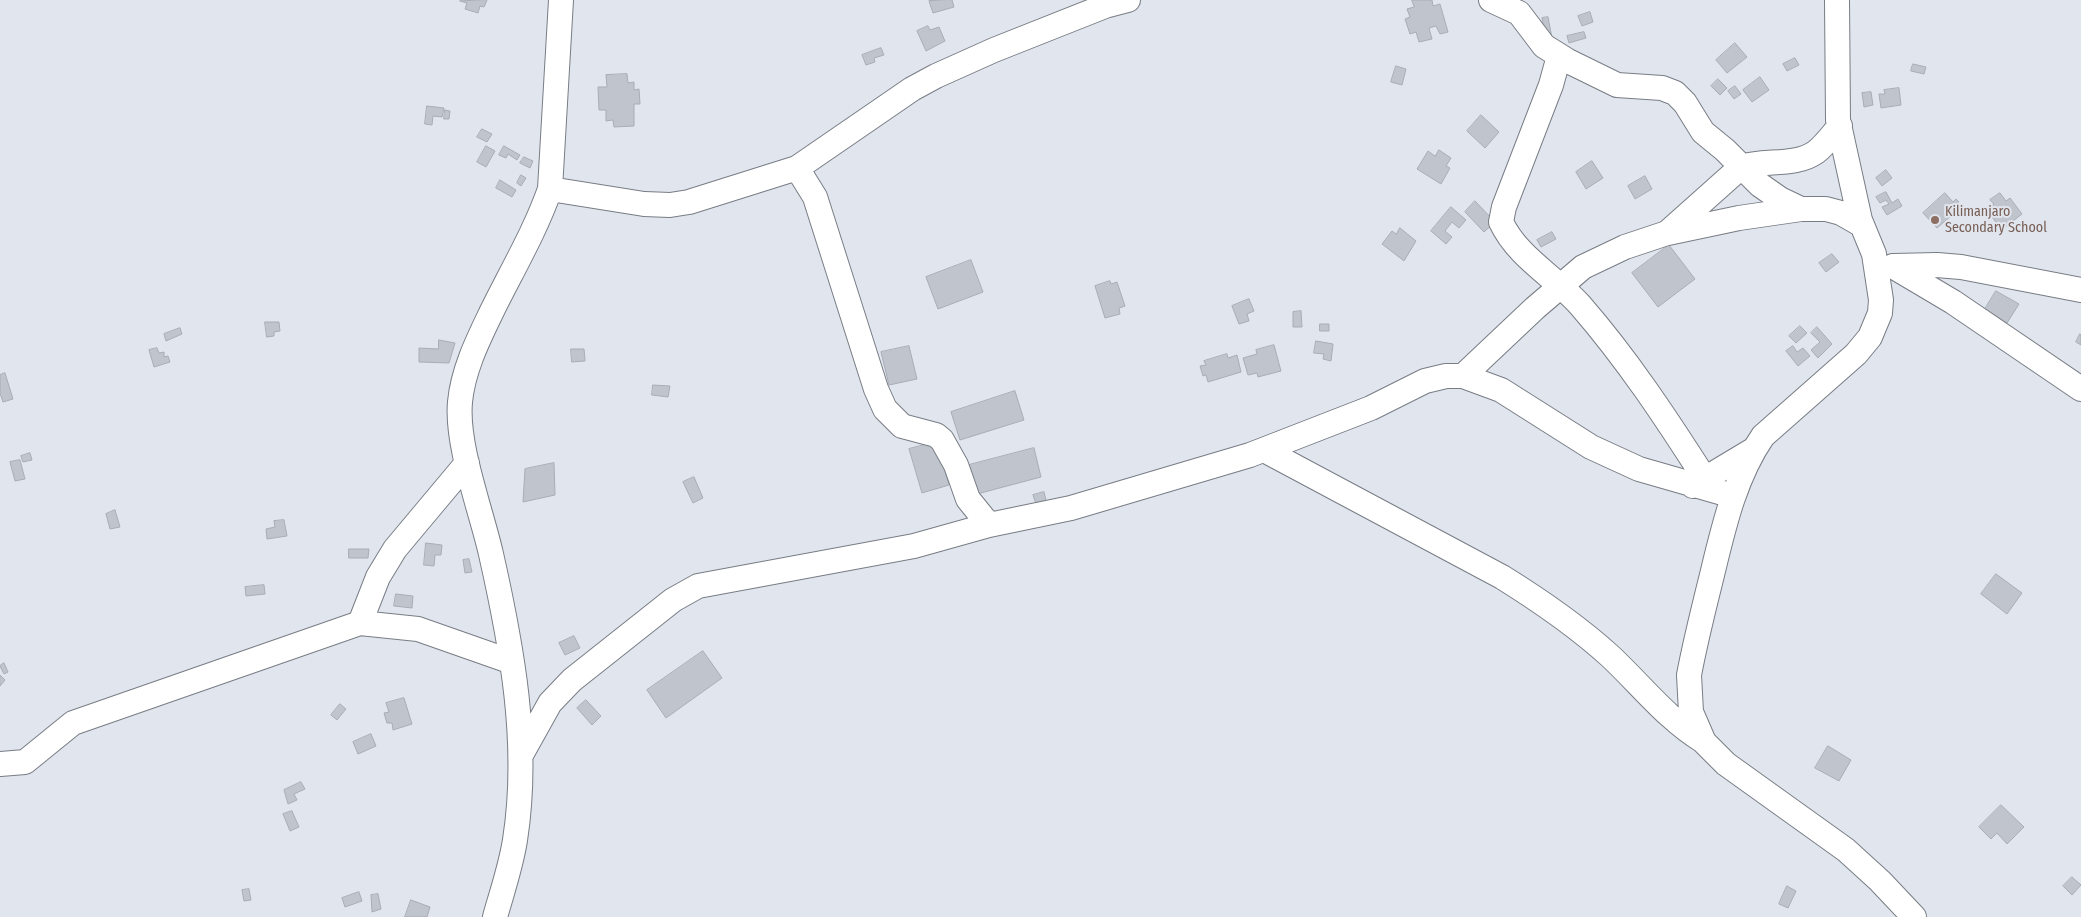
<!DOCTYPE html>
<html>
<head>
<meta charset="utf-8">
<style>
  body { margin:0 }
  canvas { display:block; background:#e0e5ee }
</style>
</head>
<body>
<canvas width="2081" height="917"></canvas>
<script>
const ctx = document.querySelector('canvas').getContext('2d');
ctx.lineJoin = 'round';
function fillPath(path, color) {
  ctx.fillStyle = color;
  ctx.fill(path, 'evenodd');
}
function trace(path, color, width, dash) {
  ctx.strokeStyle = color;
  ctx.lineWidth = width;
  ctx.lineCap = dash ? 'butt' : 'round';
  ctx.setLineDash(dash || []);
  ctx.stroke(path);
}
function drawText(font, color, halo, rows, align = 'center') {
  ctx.font = font + ' "Fira Sans Condensed",sans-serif';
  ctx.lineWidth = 4;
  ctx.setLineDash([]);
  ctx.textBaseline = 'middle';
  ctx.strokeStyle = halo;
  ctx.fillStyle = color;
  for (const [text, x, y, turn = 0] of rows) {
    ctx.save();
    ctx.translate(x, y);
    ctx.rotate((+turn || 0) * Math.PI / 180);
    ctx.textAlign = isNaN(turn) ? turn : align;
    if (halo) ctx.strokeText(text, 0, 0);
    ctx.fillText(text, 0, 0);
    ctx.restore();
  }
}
const building = new Path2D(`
  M487,0L484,7L480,6L478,13L465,9L467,3L460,1Z
  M952,0L954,7L933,13L929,1Z
  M1412,0H1432L1433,6L1440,4L1448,32L1440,34L1436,26L1429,28L1432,39L1419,42L1416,32L1410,34L1405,19L1410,17L1407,9L1414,7Z
  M1590,12L1593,22L1582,26L1578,16Z
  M1548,17L1553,43L1547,45L1542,18Z
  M928,26L930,30L939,27L945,41L926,51L917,31Z
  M1584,32L1586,38L1569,43L1567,36Z
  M1735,43L1747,57L1727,73L1716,60Z
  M881,48L884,55L874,58L875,62L866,65L862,55Z
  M1795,58L1799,65L1787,71L1783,64Z
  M1913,64L1926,67L1924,74L1911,71Z
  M1396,66L1406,69L1402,85L1391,82Z
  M627,74L628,83L634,82V90L639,89L640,104H634V126L614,127L613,120L606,121V110H599L598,87H607L606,75Z
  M1760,77L1769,90L1752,102L1743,90Z
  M1718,79L1727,88L1720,95L1711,86Z
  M1735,86L1741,94L1734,99L1728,91Z
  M1899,88L1901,105L1881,108L1879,94H1885L1884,90Z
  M1871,92L1873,105L1864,107L1862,93Z
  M427,106L444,108L442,117L433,116L432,125L425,124Z
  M445,110L450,111L449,119H444Z
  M1481,115L1499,132L1485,148L1467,131Z
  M482,129L492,134L487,142L477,137Z
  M486,146L495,151L486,167L477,162Z
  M504,146L520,155L517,160L508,154L506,158L499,155Z
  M1439,150L1451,158L1446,166L1450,168L1441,184L1417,169L1428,151L1435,156Z
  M524,157L533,161L530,168L520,163Z
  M1592,161L1603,178L1586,189L1576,172Z
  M1886,170L1892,178L1882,186L1876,178Z
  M521,175L526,178L521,186L517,183Z
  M1645,176L1652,189L1635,199L1628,186Z
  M500,180L516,190L512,197L496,188Z
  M1886,192L1892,203L1898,199L1902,206L1887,215L1882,207L1889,204L1886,200L1880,203L1876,197Z
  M1945,193L1953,202L1956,199L1959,202L1954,206L1958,210L1937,228L1923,213Z
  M2000,193L2006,201L2010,198L2022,214L2004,228L2001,223L1998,225L1986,209L1994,204L1990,200Z
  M1475,201L1495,222L1484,232L1465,212Z
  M1451,207L1466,220L1459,228L1452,222L1445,231L1452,237L1446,244L1431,231Z
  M1400,228L1416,241L1404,261L1382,244L1392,231L1396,234Z
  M1552,232L1556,239L1541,247L1537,240Z
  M1669,245L1695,279L1658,307L1632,273Z
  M1832,254L1839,262L1826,272L1819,263Z
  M971,260L983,292L938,309L926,277Z
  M1110,281L1111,284L1117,282L1125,306L1119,308L1120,314L1105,318L1095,286Z
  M1996,291L2019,304L2007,323L1985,309Z
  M1249,299L1254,311L1247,314L1249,321L1239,324L1232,306Z
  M1301,311L1302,327H1293V312Z
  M265,322H279L280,331L274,332V336L267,337Z
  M1320,324H1329V331H1320Z
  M1800,326L1807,333L1796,343L1789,336Z
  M1817,327L1832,344L1818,358L1811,350L1820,342L1811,333Z
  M180,328L182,334L166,341L164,334Z
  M2080,334L2081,335V345L2076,342Z
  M439,340L455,343L449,363L419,362V348L438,349Z
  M1316,341L1333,344L1331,361L1323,359L1324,354L1314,353Z
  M1274,345L1281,371L1258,377L1257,373L1248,375L1243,358L1257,354L1256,350Z
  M909,346L917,379L889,385L881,352Z
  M1793,346L1797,352L1803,348L1810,356L1798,366L1786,351Z
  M157,348L159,353L164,352V357L168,356L170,362L154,367L149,350Z
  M571,349H584L585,361L572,362Z
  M1227,354L1228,358L1237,355L1241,372L1208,382L1206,375L1203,376L1200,366L1206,365L1204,361Z
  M5,373L13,399L3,402L0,393V375Z
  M653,385L670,386L668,397L652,395Z
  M1015,391L1024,420L960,440L951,412Z
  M936,442L949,485L922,493L909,449Z
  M1034,448L1041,477L977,494L969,465Z
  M30,453L32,460L23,462L21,456Z
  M20,460L25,479L15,481L10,462Z
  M554,463L555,495L523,502L525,469Z
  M694,477L703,498L693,503L683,482Z
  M1044,492L1046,500L1036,504L1033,495Z
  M115,510L120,527L110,529L106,514Z
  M284,520L287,536L267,539L266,529L275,527L274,521Z
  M426,543L442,545L441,555H435L434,566L424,565Z
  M349,549H369L368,558H349Z
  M469,559L472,572L465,573L463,560Z
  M1996,574L2022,593L2007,614L1981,594Z
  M264,585L265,594L246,596L245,587Z
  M396,594L413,596L412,608L394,606Z
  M574,636L580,648L565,655L559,643Z
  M703,651L722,678L666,718L647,690Z
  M4,663L8,672L4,674L0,666Z
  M0,675L5,680L0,686Z
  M404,698L412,724L393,730L392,723H387L384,713L389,712L386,703Z
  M586,700L601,716L592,725L577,708Z
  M340,704L346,709L337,720L331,715Z
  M371,734L376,746L358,754L353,742Z
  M1828,746L1851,760L1839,781L1815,768Z
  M301,782L305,789L294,794L297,800L288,804L284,790Z
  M2001,805L2024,827L2007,844L1997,833L1991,839L1979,827Z
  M292,811L299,827L290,831L283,814Z
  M2072,877L2081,885L2072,895L2063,886Z
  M1787,886L1796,891L1788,908L1779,904Z
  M249,889L251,900L244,901L242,890Z
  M359,892L362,901L345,907L342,898Z
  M378,894L381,909L372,912L371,895Z
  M411,900L430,907L427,917H405Z`);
fillPath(building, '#c0c4cd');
trace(building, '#a8adb6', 1);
const minor = new Path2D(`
  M1491,0L1519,13L1544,46L1568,61L1617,85L1662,88L1675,93L1685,103L1703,132L1725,150L1760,185L1780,199L1801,209H1826L1841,213L1862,225
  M1837,0L1838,120L1860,220L1874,254L1881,300L1880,313L1870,337L1856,354L1763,436C1734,478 1723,530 1711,579C1703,611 1695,643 1689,675L1691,712L1704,742L1726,764L1846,850L1880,881L1914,917
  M1559,56L1551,85L1504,207L1501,222C1518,258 1554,276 1580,305C1627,359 1666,418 1705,479
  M797,168L815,197L876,389L885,409L902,426L936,435L942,440L956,465L968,499L989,525
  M550,189L644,204L670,205L689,202L797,168L912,89L936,76L994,50L1105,6L1128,0
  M1668,233L1739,218L1801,209
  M1893,266L1937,265L1961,267L2081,290
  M1894,267L1953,302L2081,389
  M1463,376L1535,308L1583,267L1625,247L1667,233L1741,167C1765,159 1795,167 1816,152C1825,145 1832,135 1840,126
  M1264,450L1502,577C1539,600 1577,626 1610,656C1641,685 1667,719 1703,741
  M1693,486L1753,450
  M360,623L378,577L395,549L467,463
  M521,755L550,703L572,680L673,600L698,586L914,546L989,525L1071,508L1250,455L1371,408L1425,381L1446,376H1463L1501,390L1591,447L1639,469L1733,496
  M0,764L25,762L73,723L360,623L418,629L512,662
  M495,917C502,892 511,866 515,840C530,744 512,647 491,554C481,510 456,445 460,402C463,370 478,340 491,313C511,272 535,232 550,189L561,0`);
trace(minor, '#787d85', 26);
trace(minor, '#fff', 24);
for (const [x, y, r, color] of [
  [1935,220,5,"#8d6e63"]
]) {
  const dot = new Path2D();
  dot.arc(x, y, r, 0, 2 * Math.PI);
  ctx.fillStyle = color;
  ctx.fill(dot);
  trace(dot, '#e0e5ee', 2);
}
drawText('14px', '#785e54', '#e0e5ee', [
  ["Kilimanjaro",1945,212],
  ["Secondary School",1945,228]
], 'left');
</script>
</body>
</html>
